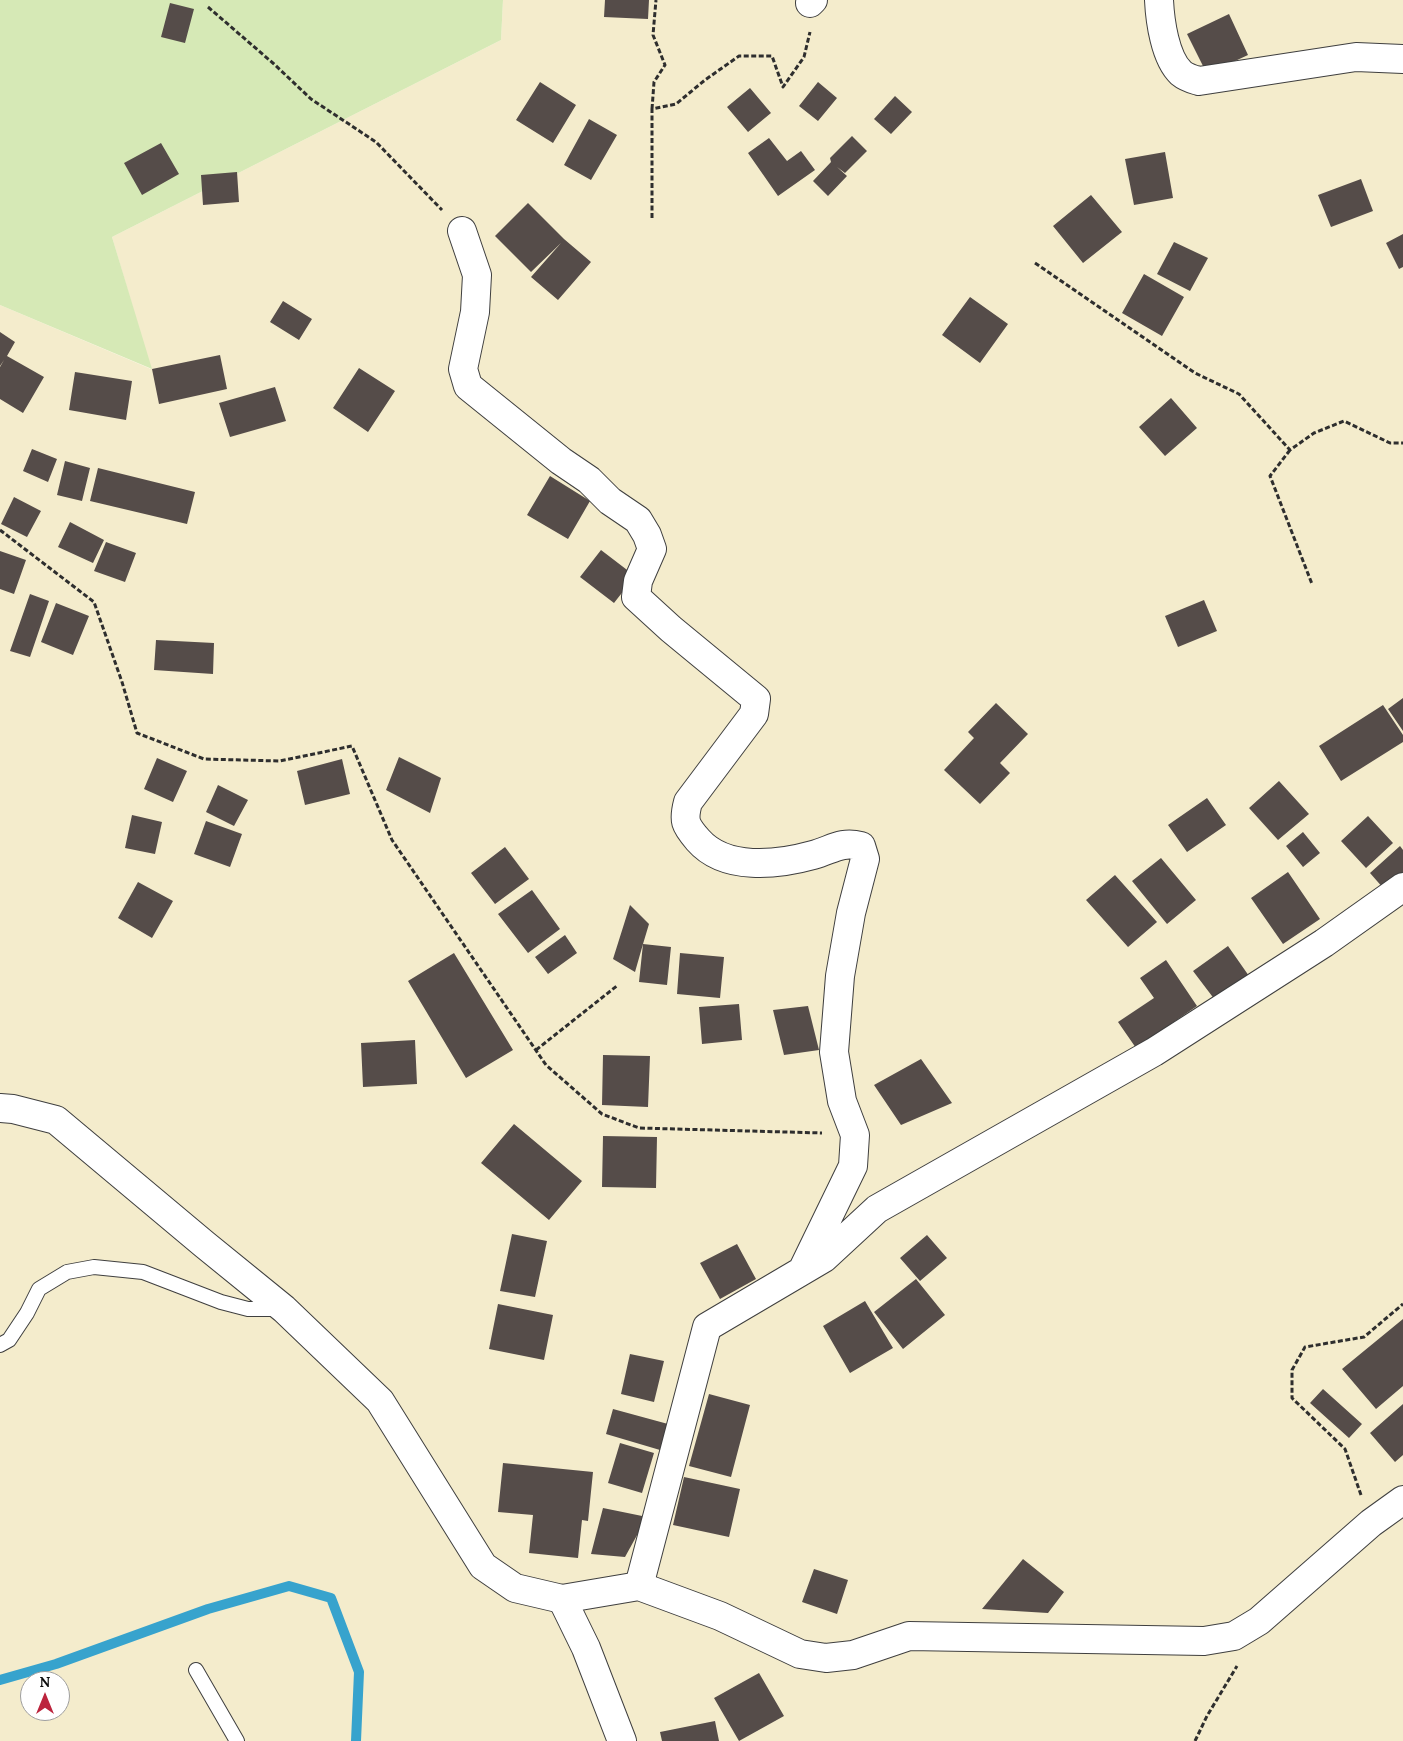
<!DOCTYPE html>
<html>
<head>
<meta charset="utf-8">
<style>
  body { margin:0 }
  #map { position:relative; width:1403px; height:1741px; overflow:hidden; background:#fff9ec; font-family:Lora,serif }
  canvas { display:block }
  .north { position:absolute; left:20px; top:1671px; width:50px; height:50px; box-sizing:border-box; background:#fff; border:1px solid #9e9e9e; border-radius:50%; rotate:0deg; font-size:14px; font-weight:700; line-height:20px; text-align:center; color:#0c0c0c }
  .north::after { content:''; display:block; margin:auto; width:18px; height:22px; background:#bc243d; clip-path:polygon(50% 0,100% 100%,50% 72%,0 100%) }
</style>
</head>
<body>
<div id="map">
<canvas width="1403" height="1741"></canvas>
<div class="north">N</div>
</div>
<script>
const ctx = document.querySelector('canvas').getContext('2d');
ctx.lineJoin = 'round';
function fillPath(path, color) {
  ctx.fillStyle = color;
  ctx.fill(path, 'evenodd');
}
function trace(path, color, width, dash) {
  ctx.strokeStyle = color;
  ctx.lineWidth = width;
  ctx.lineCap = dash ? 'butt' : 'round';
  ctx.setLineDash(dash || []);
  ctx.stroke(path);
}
fillPath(new Path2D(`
  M503,0H1403V1741H0V305L151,369L112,237L501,40ZM30,1681H60V1711H30Z`), '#f4eccc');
fillPath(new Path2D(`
  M0,0H503L501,40L112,237L152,369L0,305Z`), '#d6e9b6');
trace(new Path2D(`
  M0,1680L56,1664L208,1609L289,1586L331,1598L359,1672L356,1741`), '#37a3cd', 10);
fillPath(new Path2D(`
  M605,0H649L648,19L604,17Z
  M170,3L194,9L185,43L161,37Z
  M1229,14L1248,55L1207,74L1187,34Z
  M540,82L576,105L553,143L516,120Z
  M818,82L837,98L818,121L799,106Z
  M750,88L771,113L748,132L727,107Z
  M895,96L912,112L891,134L874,119Z
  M589,119L617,135L591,180L564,165Z
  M852,136L867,151L845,173L837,167L847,176L828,196L813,181L831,162L830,158Z
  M769,138L787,161L801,151L815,170L778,196L748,153Z
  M161,143L179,174L142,195L124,163Z
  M1165,152L1173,198L1134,205L1125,159Z
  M237,172L239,202L203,205L201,175Z
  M1361,179L1373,211L1331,227L1318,195Z
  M1091,195L1122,232L1083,263L1053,226Z
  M528,203L564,239L591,262L558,300L531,277L561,243L531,272L495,236Z
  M1403,234V267L1399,269L1386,243Z
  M1174,242L1208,258L1190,291L1157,274Z
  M1144,274L1184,297L1162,336L1122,313Z
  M970,297L1008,324L980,363L942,335Z
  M283,301L312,319L299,340L270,322Z
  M0,332L15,342L7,356L44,377L23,413L0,399V367L4,360L0,366Z
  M220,355L227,389L159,404L152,369Z
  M359,368L395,391L368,432L333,408Z
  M75,372L132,381L126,420L69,410Z
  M275,387L286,421L230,437L219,403Z
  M1171,398L1197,428L1165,456L1139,427Z
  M32,449L57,459L48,482L23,471Z
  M65,461L90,468L82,501L57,495Z
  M98,468L195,492L187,524L90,501Z
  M550,476L590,501L568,539L527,515Z
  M14,497L41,511L27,537L1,524Z
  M70,522L104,540L93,563L58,547Z
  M106,542L136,553L125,582L94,571Z
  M601,550L635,576L614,603L580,577Z
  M0,551L26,560L14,594L0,589Z
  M30,594L49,601L30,657L10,651Z
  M1204,600L1217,631L1178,647L1165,616Z
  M56,603L89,616L73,655L41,642Z
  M156,640L214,643L213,674L154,670Z
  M1403,698V731L1388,709Z
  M996,703L1028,734L1000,763L1010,773L980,804L944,770L974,738L968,732Z
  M1383,705L1403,735V742L1341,781L1319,746Z
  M399,757L441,778L430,813L386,790Z
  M157,758L187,771L173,802L144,789Z
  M342,759L350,794L305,805L297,771Z
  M1279,781L1309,814L1278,840L1249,808Z
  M218,785L248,800L234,826L206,812Z
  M1207,798L1226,825L1187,852L1168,825Z
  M132,815L162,822L155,854L125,848Z
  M1368,816L1393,843L1366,868L1341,841Z
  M206,821L242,834L230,867L194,854Z
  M1303,832L1320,853L1303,867L1286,846Z
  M1400,846L1403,850V872L1384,889L1370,873Z
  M505,847L529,879L495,904L471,873Z
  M1161,858L1196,900L1167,924L1132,881Z
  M1288,872L1320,919L1283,944L1251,898Z
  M1115,875L1157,922L1128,947L1086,900Z
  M138,882L173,901L152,938L118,918Z
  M532,890L560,929L528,953L498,914Z
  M630,905L649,924L643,944L671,947L667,985L639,982L643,944L635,972L613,959Z
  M565,935L577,953L548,974L535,957Z
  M1228,946L1249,976L1215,1000L1193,971Z
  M454,953L513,1050L466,1078L408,981Z
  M680,953L724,957L720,998L677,994Z
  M1166,960L1197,1006L1136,1048L1118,1022L1154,998L1140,978Z
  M739,1004L742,1040L702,1044L699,1007Z
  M808,1006L819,1050L784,1055L773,1010Z
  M415,1040L417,1084L363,1087L361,1043Z
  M603,1055L650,1056L648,1107L602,1105Z
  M921,1059L952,1103L901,1125L874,1085Z
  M514,1124L582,1181L549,1220L481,1163Z
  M603,1136L657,1137L656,1188L602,1187Z
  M512,1234L547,1241L535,1297L500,1291Z
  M927,1235L947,1258L920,1281L900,1258Z
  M737,1244L756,1279L720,1299L700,1263Z
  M916,1279L945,1315L903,1349L874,1312Z
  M865,1301L893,1348L850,1373L823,1326Z
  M498,1304L553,1315L544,1360L489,1349Z
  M1403,1319V1386L1376,1409L1342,1369Z
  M630,1354L664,1361L654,1402L621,1394Z
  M1323,1389L1362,1424L1349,1438L1310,1403Z
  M709,1394L750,1405L731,1477L689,1466Z
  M1403,1404V1455L1395,1462L1370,1433Z
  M613,1409L668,1424L660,1450L606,1434Z
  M620,1443L654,1453L642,1493L608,1483Z
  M503,1463L593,1472L588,1521L582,1520L578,1558L529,1553L533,1515L498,1512Z
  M684,1477L740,1489L729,1537L673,1525Z
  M603,1508L647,1517L625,1557L591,1554Z
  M1023,1559L1064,1592L1048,1613L982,1609Z
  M814,1569L848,1580L837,1614L802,1602Z
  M759,1673L784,1716L739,1741L714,1698Z
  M715,1721L719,1741H662L660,1732Z`), '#554c49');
const service = new Path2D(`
  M0,1345L9,1340L27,1313L39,1289L67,1272L94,1267L143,1272L221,1302L248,1309H281
  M196,1670L237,1741`);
const minor = new Path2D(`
  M1159,0C1160,21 1165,58 1181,73C1187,78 1192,79 1199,81L1356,57L1403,59
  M810,3L813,0
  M462,231L477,275L475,312L463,369L468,386L561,461L589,480L610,501L638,520L647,535L652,549L638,581L636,597L671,629L756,699L754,714L688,802C683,821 685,825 698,840C725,871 777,865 813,855C832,850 840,841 861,846L865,859L851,913L840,976L834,1052L842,1101L855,1135L853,1166L802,1271
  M639,1586L707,1327L824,1258L877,1209L1154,1052L1324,943L1403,887
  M562,1599L586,1648L622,1741`);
const tertiary = new Path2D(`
  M0,1108L13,1109L56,1120L204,1244L284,1309L380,1401L483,1566L515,1588L562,1599L639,1586L720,1616L800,1654L826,1658L853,1655L909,1636L1204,1641L1234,1636L1259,1621L1371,1523L1403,1500`);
trace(service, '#3f3f3f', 16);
trace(minor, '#3f3f3f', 30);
trace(tertiary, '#3f3f3f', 30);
trace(new Path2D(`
  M208,7L274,64L311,99L376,142L442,210
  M652,109L654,82L665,65L653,35L656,0
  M652,218V109L676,104L705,80L739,56H772L783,87L804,57L810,32
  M1035,263L1195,373L1239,394L1290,450L1314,433L1344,421L1390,443H1403
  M1290,450L1270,476L1312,584
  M0,530L94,602L122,682L137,733L204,759L280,761L352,746L392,840L546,1065L602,1114L639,1128L822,1133
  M536,1050L618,985
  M1361,1495L1345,1449L1292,1398V1370L1305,1347L1364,1337L1403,1304
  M1195,1741L1207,1716L1237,1666`), '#2e2e2e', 3, [5, 2.5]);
trace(service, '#fff', 14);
trace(minor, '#fff', 28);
trace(tertiary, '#fff', 28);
</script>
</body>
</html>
